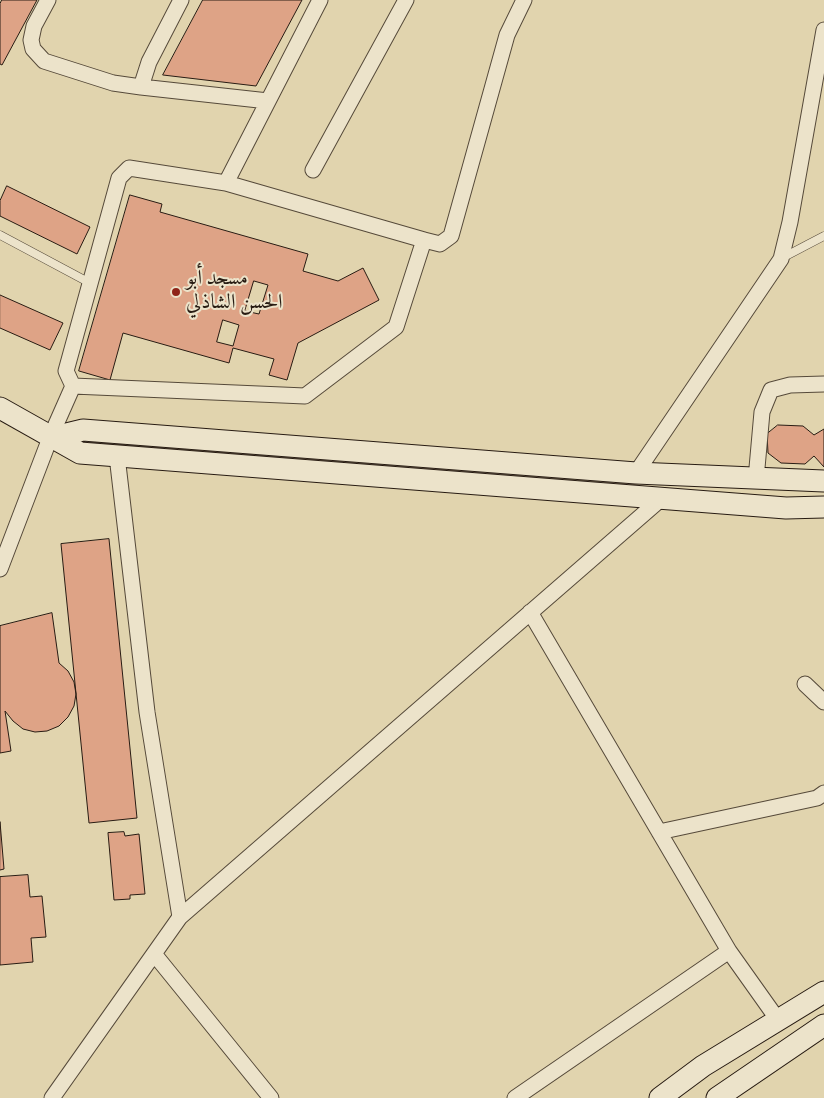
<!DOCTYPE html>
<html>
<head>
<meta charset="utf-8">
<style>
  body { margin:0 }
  canvas { display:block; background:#e1d4ae }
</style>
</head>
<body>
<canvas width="824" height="1098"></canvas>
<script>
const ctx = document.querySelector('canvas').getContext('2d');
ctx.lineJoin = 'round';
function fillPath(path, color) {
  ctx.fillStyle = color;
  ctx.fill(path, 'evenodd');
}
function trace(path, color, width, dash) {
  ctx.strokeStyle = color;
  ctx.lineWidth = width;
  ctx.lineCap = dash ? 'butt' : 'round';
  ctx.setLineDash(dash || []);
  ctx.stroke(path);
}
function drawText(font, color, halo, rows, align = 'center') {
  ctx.font = font + ' "Sorts Mill Goudy",Amiri,serif';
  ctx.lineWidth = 4;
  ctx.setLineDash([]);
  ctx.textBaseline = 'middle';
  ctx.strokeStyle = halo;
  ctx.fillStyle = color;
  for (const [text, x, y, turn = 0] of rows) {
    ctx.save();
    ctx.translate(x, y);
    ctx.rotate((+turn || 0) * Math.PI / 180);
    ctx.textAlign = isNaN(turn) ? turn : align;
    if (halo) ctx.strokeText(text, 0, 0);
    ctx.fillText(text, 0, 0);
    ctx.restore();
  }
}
const building = new Path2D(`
  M2,0H37L2,65L0,64V4Z
  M203,0H302L256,86L163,75Z
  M7,186L90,227L77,254L0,216V201Z
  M130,195L162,204L160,212L308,254L303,271L338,281L363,268L379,300L298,343L287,380L269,375L274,359L233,348L229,363L123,333L110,380L79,371ZM254,281L268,285L259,314L245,311ZM223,320L239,325L233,346L217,342Z
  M0,295L63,323L50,350L0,328Z
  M778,425L803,426L814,435L824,429V467L814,456L805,464L781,463L768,453L767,434Z
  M109,539L137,818L89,823L61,544Z
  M52,613L59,663L68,671L74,682L76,694L74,706L68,717L59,726L47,731L35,732L23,729L13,721L5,711L11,751L0,753V626Z
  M0,822L4,869L0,870Z
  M124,832L125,836L139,834L145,894L130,895V899L114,900L108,833Z
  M28,875L30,897L42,896L46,937L31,938L33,962L0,965V877Z`);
fillPath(building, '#dea386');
trace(building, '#281c13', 1);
const lane = new Path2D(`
  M0,235L90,283
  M782,258L824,236`);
const street = new Path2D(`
  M48,0L34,26L31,40L33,49L44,61L113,83L141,87
  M181,0L149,62L141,87L268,101
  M129,168L226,183L424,240L396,327L305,396L73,386L66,371L119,178Z
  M313,170L406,0
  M226,183L320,0
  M424,240L440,244L451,236L507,35L524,0
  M117,456L147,712L180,917
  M636,473L781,259L790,222L824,30
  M756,479L762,412L771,390L790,385L824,384
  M0,569L50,438L73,386
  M530,612L729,951L778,1020
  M805,684L824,702
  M659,832L817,798L824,793
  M155,955L271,1098
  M52,1098L180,917L662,498
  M515,1098L729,951`);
const secondary = new Path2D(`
  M0,408L80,453L786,508L824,507
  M50,438L83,430L636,473L824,481
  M660,1098L703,1066L824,992
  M717,1098L824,1025`);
trace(lane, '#564a3a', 9);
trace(street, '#564a3a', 17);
trace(secondary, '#281c13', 23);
trace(lane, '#ece3ca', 8);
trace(street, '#ece3ca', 15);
trace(secondary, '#ece3ca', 21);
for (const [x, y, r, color] of [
  [176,292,5,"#8f2418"]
]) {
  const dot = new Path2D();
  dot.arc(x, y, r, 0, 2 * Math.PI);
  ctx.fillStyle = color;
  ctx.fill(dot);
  trace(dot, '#ece3ca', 2);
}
drawText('21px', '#281c13', '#ece3ca', [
  ["مسجد أبو",186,280],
  ["الحسن الشاذلي",186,304]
], 'left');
</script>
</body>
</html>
